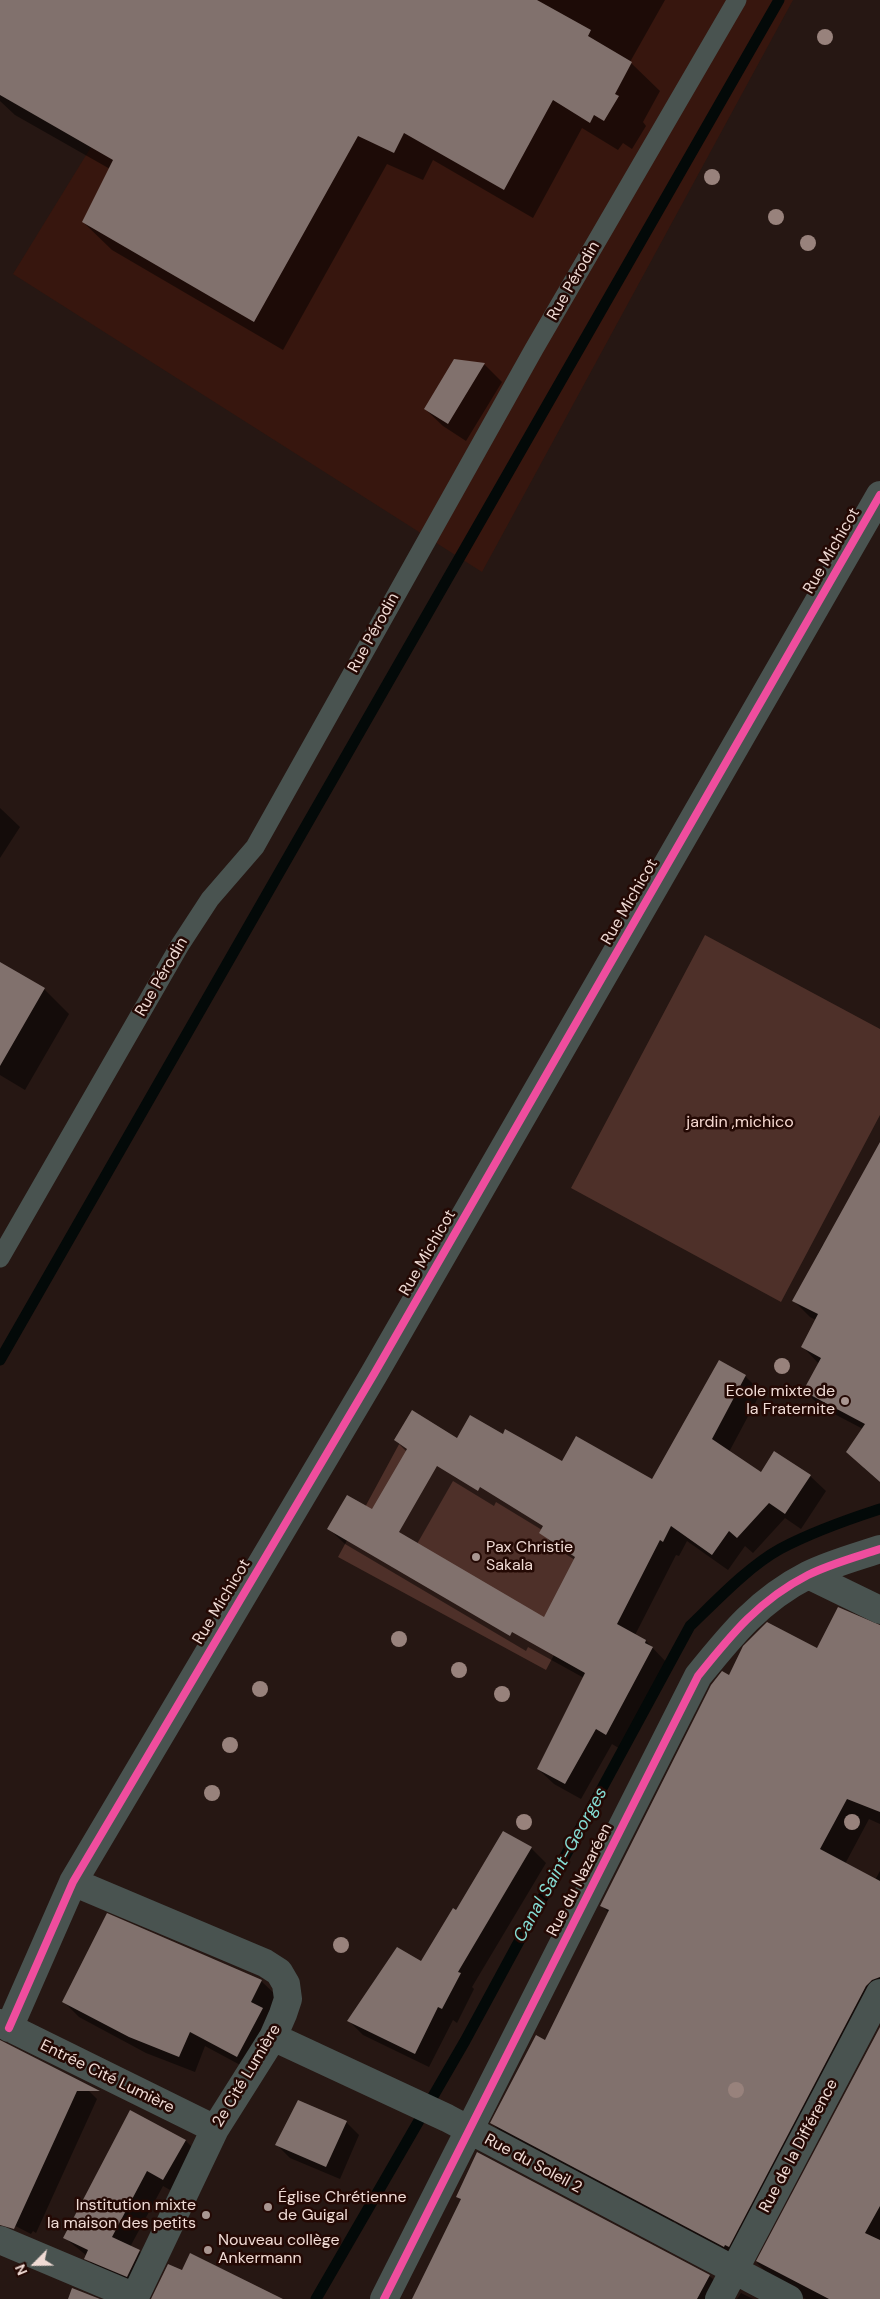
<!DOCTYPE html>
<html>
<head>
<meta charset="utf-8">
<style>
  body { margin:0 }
  #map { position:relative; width:880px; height:2299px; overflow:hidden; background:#261713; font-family:"DM Sans",sans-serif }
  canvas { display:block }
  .north { position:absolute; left:10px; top:2239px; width:50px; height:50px; -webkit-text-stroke:4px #240904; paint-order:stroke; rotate:247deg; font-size:14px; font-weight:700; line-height:20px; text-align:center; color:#f0dbd5 }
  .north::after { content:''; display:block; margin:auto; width:18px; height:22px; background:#f0dbd5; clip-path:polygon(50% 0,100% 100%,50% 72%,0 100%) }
</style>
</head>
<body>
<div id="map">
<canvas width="880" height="2299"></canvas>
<div class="north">N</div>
</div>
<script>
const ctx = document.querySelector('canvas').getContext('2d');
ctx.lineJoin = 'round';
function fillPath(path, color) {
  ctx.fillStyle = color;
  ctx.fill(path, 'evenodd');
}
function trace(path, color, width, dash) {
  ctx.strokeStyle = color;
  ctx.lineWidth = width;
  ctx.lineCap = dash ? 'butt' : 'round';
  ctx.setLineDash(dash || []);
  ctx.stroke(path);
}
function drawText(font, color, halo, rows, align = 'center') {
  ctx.font = font + ' "DM Sans",sans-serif';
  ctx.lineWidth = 5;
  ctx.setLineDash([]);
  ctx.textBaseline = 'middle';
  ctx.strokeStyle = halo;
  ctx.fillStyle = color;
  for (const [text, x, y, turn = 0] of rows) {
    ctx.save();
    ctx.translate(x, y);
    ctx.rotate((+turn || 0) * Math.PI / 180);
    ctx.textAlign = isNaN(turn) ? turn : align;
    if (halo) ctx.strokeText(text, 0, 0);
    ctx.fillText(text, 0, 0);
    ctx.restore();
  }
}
fillPath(new Path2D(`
  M18,0H793L482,572L13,274L115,108Z`), '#37160e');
fillPath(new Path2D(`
  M705,935L880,1029V1115L781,1302L571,1188Z
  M404,1435L611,1548L546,1670L338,1557Z`), '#4e3029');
fillPath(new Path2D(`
  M0,0H665L630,62L660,91L643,122L646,126L632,149L623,143L618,150L582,128L533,218L433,160L423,180L387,164L283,350L112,250L83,222L110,169L15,115L0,101Z
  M454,360L485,365L502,382L466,441L443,426L425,409Z
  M0,808L20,827L0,858Z
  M0,963L44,989L69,1014L25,1090L0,1075Z
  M880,1180V1482L864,1468L863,1429L821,1407L805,1391L819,1364L803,1347L816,1320L810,1317L794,1301L823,1244L826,1246Z
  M745,1376L761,1392L729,1452L762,1474L810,1476L826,1491L801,1529L785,1518L753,1553L745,1546L728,1570L687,1541L679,1556L676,1555L635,1635L646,1641L668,1664L622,1750L612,1744L581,1799L554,1784L538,1769L584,1678L528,1647L526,1651L345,1544L329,1529L373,1511L407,1452L395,1440L457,1439L503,1435L563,1463L653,1481ZM453,1481L494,1506L496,1502L542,1530L541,1532L556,1548L575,1560L544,1619L417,1544Z
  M880,1627V1824L869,1819L845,1864L875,1880L880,1871V2020L749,2269L693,2239L674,2221L670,2227L513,2144L492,2123L546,2041L609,1913L601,1905L730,1677L818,1649Z
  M504,1832L531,1848L546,1863L472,1987L474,1989L457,2023L453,2020L429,2067L363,2035L349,2021L422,1963L456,1911Z
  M261,1981L277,1996L244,2067L205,2046L195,2072L146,2053L79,2017L63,2001Z
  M880,2029V2299H806L778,2284L757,2263Z
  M0,2056L80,2082L97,2099L36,2233L33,2231L31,2234L0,2218Z
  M131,2112L186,2141L201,2156L179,2195L163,2186L130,2247L139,2251L155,2267L143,2292L102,2274L86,2258L87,2256L65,2238Z
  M346,2122L359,2135L340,2179L290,2158L276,2144Z
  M657,2248L712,2278L733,2299H632Z
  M741,2293L753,2299H737Z`), '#0007');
trace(new Path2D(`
  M0,1360L779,0
  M316,2299L465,2041L690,1626C716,1601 749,1566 780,1549C812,1532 846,1520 880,1509`), '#030908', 11);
fillPath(new Path2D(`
  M0,0H537L591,30L588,36L632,62L615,94L619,96L604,121L594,115L590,123L553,100L504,190L404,133L394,153L358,136L254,322L82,222L113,160L0,95Z
  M454,359L485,363L448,424L424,409Z
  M0,962L45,988L0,1066Z
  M880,1142V1482L846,1452L865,1424L803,1391L821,1358L801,1347L818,1314L792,1301Z
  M719,1360L746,1375L712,1439L761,1472L774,1451L811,1475L785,1514L769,1503L737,1538L729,1531L712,1555L671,1526L663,1542L660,1540L617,1624L646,1640L645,1643L653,1647L606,1735L596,1729L565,1784L537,1769L585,1673L512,1632L510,1636L327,1529L347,1495L372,1509L407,1449L394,1440L412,1410L457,1438L470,1415L503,1434L505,1429L562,1461L576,1436L652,1479ZM437,1466L478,1491L480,1487L543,1526L539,1533L575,1557L544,1617L399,1532Z
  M838,1607L880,1625V1812L847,1799L820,1849L880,1881V1977L872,1980L866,1986L729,2247L725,2245L724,2247L490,2123L536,2035L545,2040L609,1910L600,1906L711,1685L722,1671L729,1675L743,1646L767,1622L817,1648Z
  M503,1831L532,1847L458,1972L461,1973L442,2009L438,2007L415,2054L347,2021L397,1947L421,1961L453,1908L456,1910Z
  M107,1913L262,1980L251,2002L263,2008L237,2057L190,2032L179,2057L129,2037L62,2002Z
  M880,2027V2206L865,2233L880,2240V2299H829L756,2261Z
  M0,2040L100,2091H77L14,2229L0,2225Z
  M298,2100L347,2121L326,2167L275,2145Z
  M130,2110L186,2140L163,2180L147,2171L112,2237L140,2250L127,2277L84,2259L88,2250L63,2238Z
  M477,2152L710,2275L697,2299H412L461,2199L456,2197Z
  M190,2253L283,2299H151L168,2264L182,2270Z
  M72,2288L100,2299H68Z`), '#81716d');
trace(new Path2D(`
  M0,1258L180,945L210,899L255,847L534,349L737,0`), '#495350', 19);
trace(new Path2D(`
  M808,1575L880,1610
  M73,1882L265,1963L279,1972L286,1984L288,1999L283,2014L273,2037L215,2129L134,2299
  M0,2023L215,2129
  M9,2028L73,1882L374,1374L880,495
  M273,2037L447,2118L789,2299
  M0,2240L135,2297
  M384,2299L698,1676C731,1635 759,1600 808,1575C830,1564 856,1557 880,1549
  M719,2299L880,1993`), '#495350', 28);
trace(new Path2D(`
  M9,2028L73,1882L374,1374L880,495
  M384,2299L698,1676C731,1635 759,1600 808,1575C830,1564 856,1557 880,1549`), '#ef4d9e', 8);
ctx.fillStyle = '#98827c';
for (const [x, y] of [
  [825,37],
  [712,177],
  [776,217],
  [808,243],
  [782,1366],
  [399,1639],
  [459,1670],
  [260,1689],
  [502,1694],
  [230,1745],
  [212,1793],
  [524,1822],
  [852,1822],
  [341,1945],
  [736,2090]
]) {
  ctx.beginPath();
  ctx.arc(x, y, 8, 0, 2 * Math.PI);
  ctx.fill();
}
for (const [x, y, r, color] of [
  [845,1401,5,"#a99691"],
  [476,1557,5,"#a99691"],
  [268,2207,5,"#a99691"],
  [206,2215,5,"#a99691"],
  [208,2250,5,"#a99691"]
]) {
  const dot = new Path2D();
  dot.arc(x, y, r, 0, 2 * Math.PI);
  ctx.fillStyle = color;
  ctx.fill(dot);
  trace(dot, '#240904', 2);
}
drawText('16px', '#f0dbd5', '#240904', [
  ["Rue Pérodin",574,281,-60],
  ["Rue Michicot",832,551,-60],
  ["Rue Pérodin",374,633,-61],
  ["Rue Michicot",630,902,-60],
  ["Rue Pérodin",162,977,-60],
  ["Rue Michicot",428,1253,-60],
  ["Rue Michicot",222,1602,-59],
  ["Rue du Nazaréen",580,1880,-63],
  ["2e Cité Lumière",247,2076,-59],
  ["Entrée Cité Lumière",107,2077,26],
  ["Rue de la Différence",799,2146,-62],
  ["Rue du Soleil 2",533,2164,28]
]);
drawText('16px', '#f6d9d1', '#240904', [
  ["jardin ,michico",740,1123]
]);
drawText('16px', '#f0dbd5', '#240904', [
  ["Ecole mixte de",835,1392,"right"],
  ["la Fraternite",835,1410,"right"],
  ["Pax Christie",486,1548],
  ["Sakala",486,1566],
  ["Église Chrétienne",278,2198],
  ["de Guigal",278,2216],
  ["Institution mixte",196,2206,"right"],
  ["la maison des petits",196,2224,"right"],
  ["Nouveau collège",218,2241],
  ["Ankermann",218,2259]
], 'left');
drawText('italic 18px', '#84dcd3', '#240904', [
  ["Canal Saint-Georges",561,1865,-61]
]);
</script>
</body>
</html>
